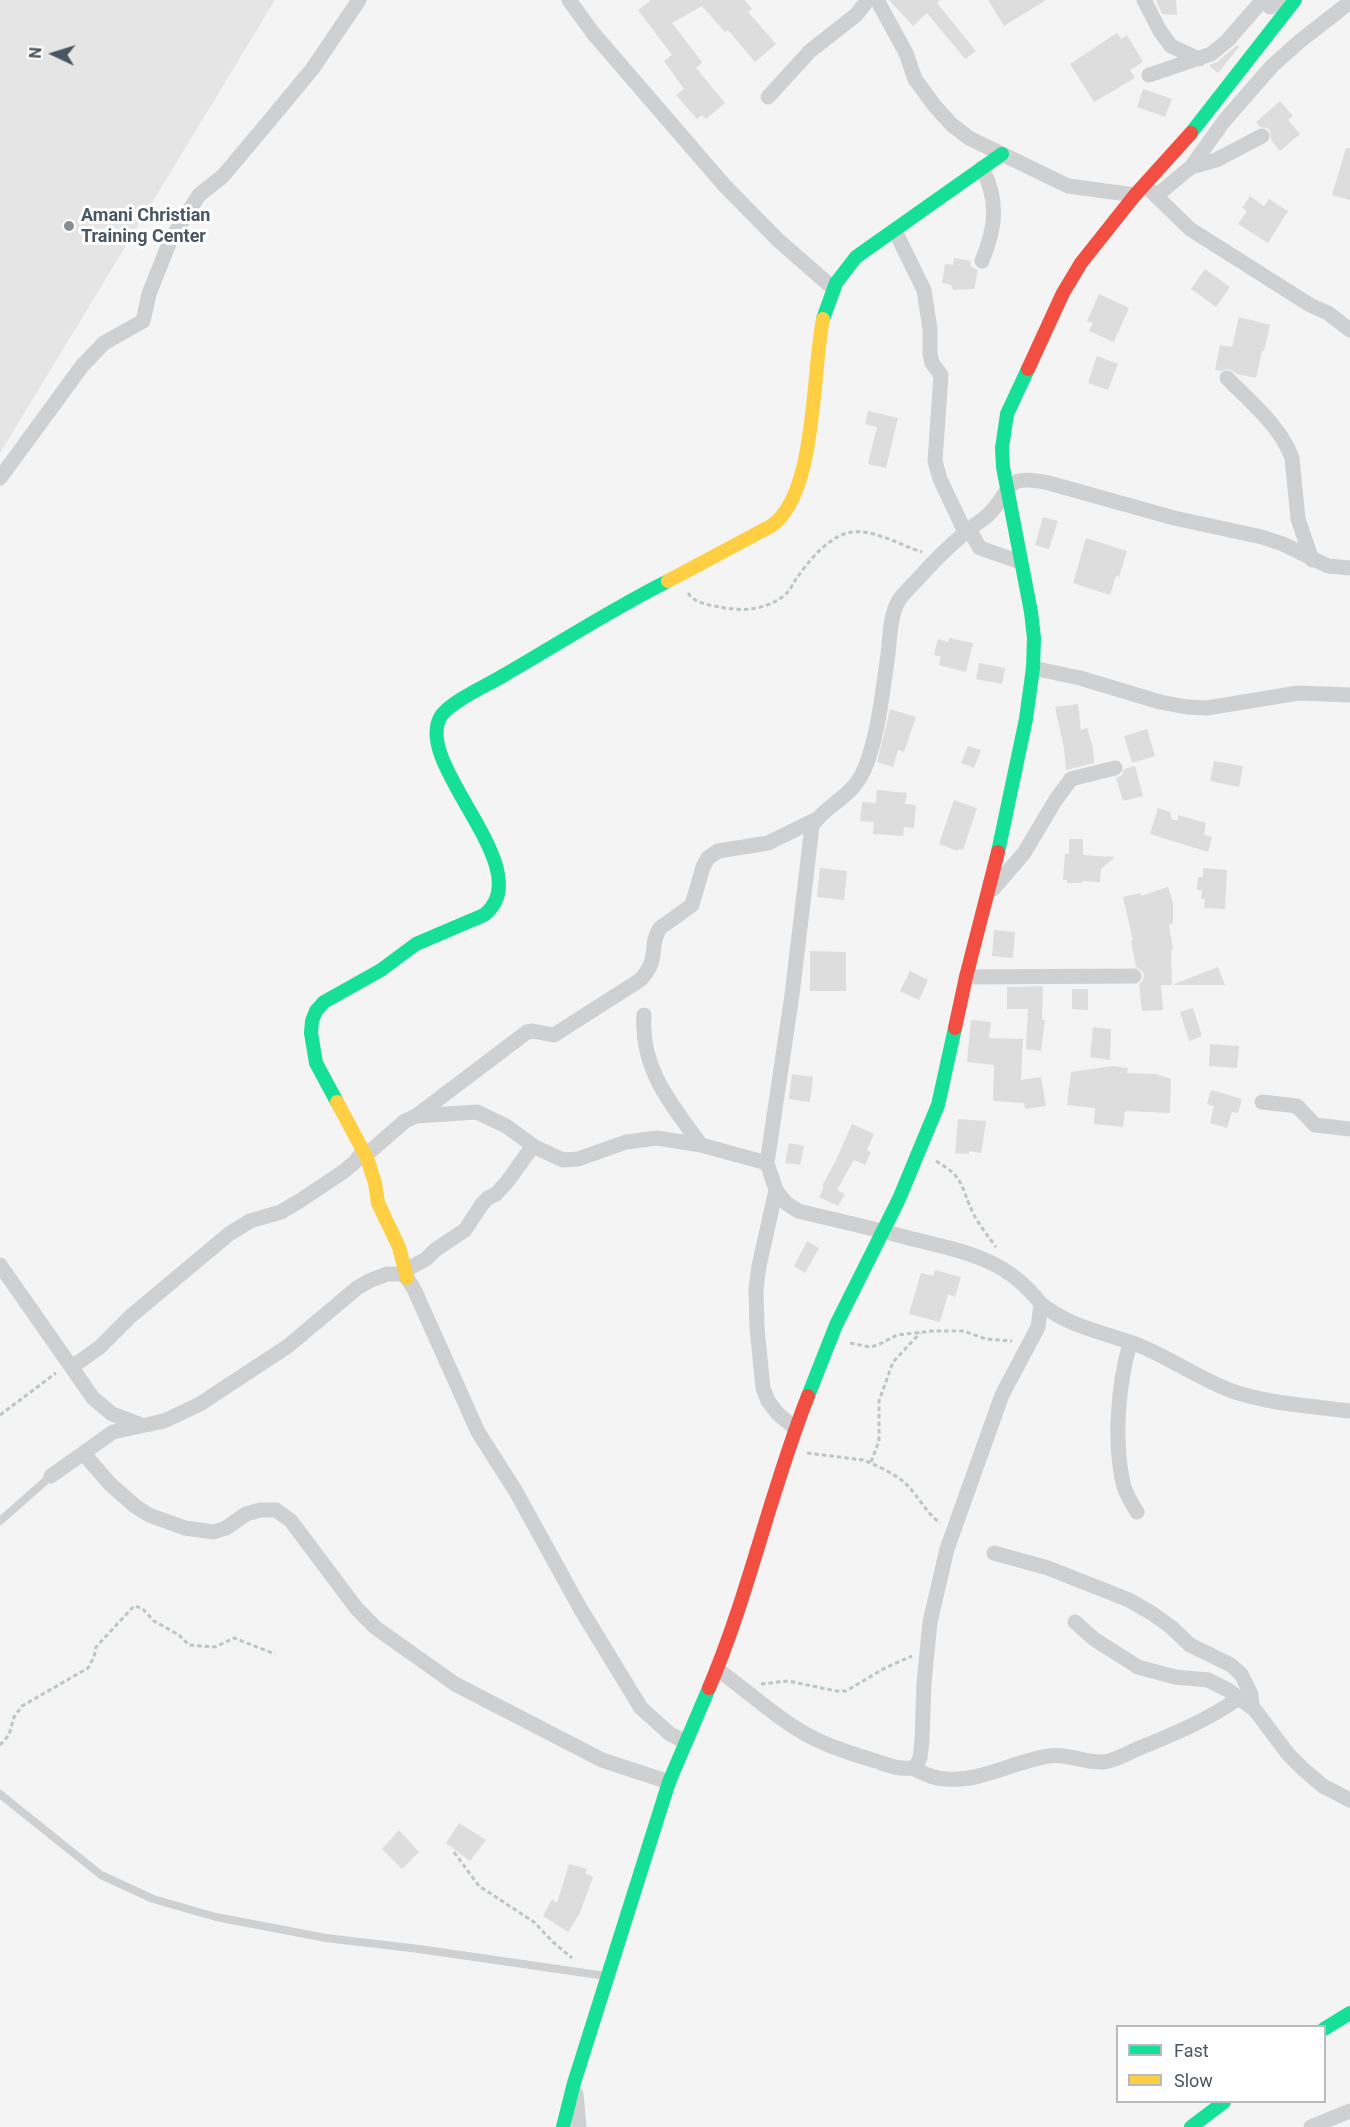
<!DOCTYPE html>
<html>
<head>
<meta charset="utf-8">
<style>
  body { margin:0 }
  #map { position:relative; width:1350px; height:2127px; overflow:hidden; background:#f4f4f4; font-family:Roboto,sans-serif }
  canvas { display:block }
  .legend { position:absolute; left:1116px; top:2025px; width:210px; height:78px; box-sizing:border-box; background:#fff; border:2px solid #b7bbc0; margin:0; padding:8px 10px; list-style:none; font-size:18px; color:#4a5661 }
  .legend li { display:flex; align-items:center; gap:12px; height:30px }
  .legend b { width:30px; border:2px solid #b7bbc0 }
  .north { position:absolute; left:24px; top:24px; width:60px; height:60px; -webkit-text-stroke:4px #fff; paint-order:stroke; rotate:274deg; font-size:16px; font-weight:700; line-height:24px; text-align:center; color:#4a5661 }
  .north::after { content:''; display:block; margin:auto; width:21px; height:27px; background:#4a5661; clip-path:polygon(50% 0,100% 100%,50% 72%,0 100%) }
</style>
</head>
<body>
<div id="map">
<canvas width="1350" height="2127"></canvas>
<ul class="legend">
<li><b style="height:8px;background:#16e098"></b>Fast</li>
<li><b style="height:8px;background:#ffcf43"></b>Slow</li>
</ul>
<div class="north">N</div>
</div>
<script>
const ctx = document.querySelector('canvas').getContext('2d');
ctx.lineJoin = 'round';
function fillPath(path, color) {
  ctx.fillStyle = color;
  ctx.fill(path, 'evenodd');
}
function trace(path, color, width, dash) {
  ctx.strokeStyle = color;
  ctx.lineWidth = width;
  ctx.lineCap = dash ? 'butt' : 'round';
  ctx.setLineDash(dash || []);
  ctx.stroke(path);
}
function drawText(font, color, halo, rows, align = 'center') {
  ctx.font = font + ' Roboto,sans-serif';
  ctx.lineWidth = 6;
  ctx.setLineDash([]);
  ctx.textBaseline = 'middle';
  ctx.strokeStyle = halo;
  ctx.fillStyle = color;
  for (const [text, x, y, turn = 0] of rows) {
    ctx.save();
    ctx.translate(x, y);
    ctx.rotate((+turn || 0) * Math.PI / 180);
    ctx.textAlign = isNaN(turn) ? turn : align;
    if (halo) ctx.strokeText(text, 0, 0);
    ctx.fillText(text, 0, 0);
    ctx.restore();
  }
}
fillPath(new Path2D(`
  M0,0H275L0,453Z`), '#e6e5e6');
fillPath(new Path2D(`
  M651,0H745L752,9L748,12L776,44L755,62L728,30L725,32L702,6L672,23L702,62L696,68L725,103L706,119L702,115L697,119L676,95L684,89L664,61L672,55L638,10Z
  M889,0H940L937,3L976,51L965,59L927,13L913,26Z
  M988,0H1046L1004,26Z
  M1156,0H1176L1177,15L1162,14Z
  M1117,33L1121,39L1127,35L1143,62L1130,70L1135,78L1094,102L1070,64Z
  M1237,45L1239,47L1218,73L1209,65L1217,62Z
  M1143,89L1172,99L1165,117L1137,107Z
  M1280,101L1293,116L1288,120L1300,134L1280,151L1271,140L1270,131L1267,128L1260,127L1256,122Z
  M1346,148H1350V200L1332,195Z
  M1250,196L1264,206L1269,199L1288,211L1268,243L1238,224L1247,211L1242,208Z
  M954,258L971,261L970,266L978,270L974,289L953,290L951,285L942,283L945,264L953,265Z
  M1205,269L1230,287L1216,307L1191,289Z
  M1099,294L1129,308L1114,342L1089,331L1093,323L1087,321Z
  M1239,317L1270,325L1264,351H1262L1256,378L1237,374L1229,369L1221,371L1215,370L1220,345L1232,347Z
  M1097,356L1118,364L1108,390L1088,383Z
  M868,411L898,418L886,468L868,464L877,427L865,424Z
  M1043,517L1058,521L1049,549L1035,545Z
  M1086,538L1127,551L1119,577L1116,576L1110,595L1073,583Z
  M949,638L973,643L966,672L939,665L941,657L934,655L938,639L948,642Z
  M979,663L1005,668L1002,684L976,679Z
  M1078,704L1081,730L1087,728L1093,748L1094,763L1066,770L1064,748L1055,707Z
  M890,709L916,717L904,752L898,750L893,767L877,762Z
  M1147,729L1155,756L1132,763L1124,736Z
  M968,746L981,750L974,768L961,763Z
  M1214,761L1243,766L1239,787L1210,781Z
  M1135,766L1143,796L1123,801L1116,778L1122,775L1124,769Z
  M877,790L907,793L905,804L916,805L914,828L904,827L903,836L873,834L874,822L860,821L862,802L876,803Z
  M954,800L977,808L963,850L959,849L958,851L939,844Z
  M1158,808L1170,812L1172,820H1178V815L1206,823L1204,835L1212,837L1208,852L1150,834Z
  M1069,839H1083V855L1115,857L1101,869L1100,882L1083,881L1082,883H1067V880H1063L1065,854H1069Z
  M820,868L847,871L844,900L817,897Z
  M1203,868L1227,870L1225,909L1204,908L1205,899H1201L1202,890H1197L1198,877H1203Z
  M1168,887L1173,903V923L1169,925L1173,949L1171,950L1172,985H1161L1163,1010L1142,1011L1139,984L1143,980L1144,975L1142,971L1136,967L1131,941H1133L1123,897L1141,893V896Z
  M994,930L1015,932L1013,958L992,956Z
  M810,951L846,952V991H810Z
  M1218,967L1225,985H1174V984Z
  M910,971L928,980L919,1000L900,991Z
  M1043,986L1042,1020H1045L1041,1051L1026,1049L1028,1009H1007V987Z
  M1072,989H1088V1010L1072,1009Z
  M1193,1008L1202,1036L1189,1041L1180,1012Z
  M971,1020L991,1022L989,1038L1023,1039L1021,1080L1041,1077L1046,1106L1025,1109L1024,1103L993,1101L994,1065L967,1062Z
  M1093,1027L1111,1029L1110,1060L1090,1057Z
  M1210,1044L1239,1046L1237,1068L1209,1066Z
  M1112,1066L1128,1068L1127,1073L1156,1074L1171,1079L1170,1113L1125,1111L1123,1127L1094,1124L1095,1108L1067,1105L1071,1072Z
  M792,1074L813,1077L810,1102L789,1099Z
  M1211,1090L1242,1099L1238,1113L1232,1112L1227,1128L1210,1123L1214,1106L1207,1104Z
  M958,1119L986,1121L981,1153L969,1151V1154L955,1153Z
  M852,1124L874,1134L867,1150L871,1152L865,1165L854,1160L837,1190L845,1194L838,1206L819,1197L824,1187L822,1186L835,1162Z
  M789,1143L804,1146L800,1165L785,1163Z
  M807,1241L819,1248L805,1273L794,1266Z
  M935,1270L961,1277L955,1297L948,1294L940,1322L909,1314L921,1273L933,1276Z
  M459,1823L486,1840L470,1861L446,1843Z
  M399,1830L419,1852L402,1869L382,1849Z
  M569,1864L587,1869L585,1873L593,1877L580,1913L568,1932L543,1916L552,1899L557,1903Z`), '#ddddde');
trace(new Path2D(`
  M688,593C694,603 709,605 720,607C742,612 768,610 786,594C790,590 793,584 796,579C808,562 826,539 847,533C872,527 899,545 922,552
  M936,1161C966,1178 960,1187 974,1215C980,1226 988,1236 996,1247
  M850,1343L870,1347L878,1345L897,1335L932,1331H963L986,1339L1012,1341
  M0,1415L56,1373
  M807,1453L863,1460C874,1464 897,1475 905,1483C918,1495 926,1513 940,1523
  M871,1462L879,1441V1401L893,1362L920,1333
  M761,1684L788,1681L836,1691H846L885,1668L912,1656
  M0,1745L9,1735L14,1717L22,1706L88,1668L94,1657L96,1647L134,1606L142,1608L154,1621L179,1635L189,1645L215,1647L234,1638L275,1654
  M454,1852L479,1886L534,1922L553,1942L572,1958`), '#bcc7c4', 3, [4.5, 3]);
trace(new Path2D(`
  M0,1521L51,1476
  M0,1794L101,1875L153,1899L216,1917L326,1938L419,1949L606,1976`), '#ced0d2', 8);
trace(new Path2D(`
  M569,0L593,33L724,185L778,240L834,289
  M877,0L906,53L915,79L934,105L951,124L969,138L1068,186L1135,195
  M1144,0L1160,31L1171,46L1199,59
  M1270,7L1278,0
  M1149,75L1211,54L1227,41L1261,2
  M768,97L810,51L856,15L867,1
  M1191,167L1216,160L1262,136
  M982,168C999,201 996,227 982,261
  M1149,189L1190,229L1310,305L1328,313L1350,330
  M1156,196L1191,167L1224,121L1272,66L1300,41L1350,2
  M895,231L924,290L930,329V354L932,363L941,375L935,461L940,479L965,532
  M1227,378C1251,403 1280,425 1292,458L1298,519L1312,560
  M0,478L82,366L104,343L143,321L149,294L170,241L199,195L223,176L275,114L313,68L359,0
  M969,530L980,548L1020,562
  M1033,668L1080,678L1160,702L1187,707L1207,708L1298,693L1350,695
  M993,889L1024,853L1055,801L1071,779L1115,768
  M966,977L1134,976
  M644,1015C640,1068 671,1104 701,1145
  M1262,1102L1297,1106L1315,1125L1350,1129
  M416,1116L527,1032L533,1031L554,1035L640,980C661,958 648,946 660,928L692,905L703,867L708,858L718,851L768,843L817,819
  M366,1155L405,1121L416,1116L477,1112L506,1126L535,1147L563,1160L578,1159L626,1142L657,1138L701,1145L767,1163
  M776,1190L759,1266L756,1289L757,1328L763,1388L768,1401L778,1414L795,1428
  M0,1265L93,1398L112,1414L139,1424
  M406,1270L426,1259L435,1250L465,1230L482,1204L488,1198L496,1194L507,1182L530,1150L535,1147
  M1041,1304C1069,1326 1100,1332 1133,1343C1166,1355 1199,1379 1232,1391C1270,1404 1311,1406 1350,1411
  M1130,1343C1118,1385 1113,1444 1124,1487C1127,1496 1132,1504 1137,1512
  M72,1367L100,1347L131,1316L229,1234L250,1221L281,1212L301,1200L343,1172L355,1162L364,1150
  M84,1454L110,1484L135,1506L149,1515L185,1528L214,1532L226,1528L246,1514L260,1510H276L291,1521L357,1609L376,1628L455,1684L602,1760L669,1782
  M51,1476L113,1432L164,1421L200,1404L288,1346L357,1288L369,1281L387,1274H401L407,1278L414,1289L478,1432L515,1490L580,1608L641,1708L670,1734L686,1742
  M994,1553L1048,1568L1129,1600L1153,1614L1171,1627L1190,1645L1231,1665L1241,1674L1251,1694L1252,1707
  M1075,1622L1094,1639L1138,1667L1175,1677L1208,1680L1228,1690L1255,1710L1288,1754L1303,1769L1323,1786L1350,1800
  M717,1669C749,1692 779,1721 815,1739C834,1748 855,1755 876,1761C888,1765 904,1772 916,1766L920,1758L922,1740L924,1683L930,1622L947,1549L1002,1395L1038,1327L1041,1304C1005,1257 963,1252 909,1238C872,1228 835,1220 798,1211L786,1203L776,1190L767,1163L792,995L812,826C827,803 851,799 864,770C878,738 883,689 888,654C890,637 890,615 899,600C904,593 911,586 917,580C932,563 949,546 966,532C973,526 981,521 988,515C1014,490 1001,473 1049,483L1174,518L1262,537L1283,544L1328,566L1350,568
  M912,1768C923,1773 934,1779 946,1779C982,1782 1014,1761 1049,1756C1067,1753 1084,1763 1103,1762C1115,1761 1126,1754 1137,1749C1172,1735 1208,1720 1239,1698
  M576,2094L579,2127
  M1311,2127L1350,2111`), '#ced0d2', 15);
trace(new Path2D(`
  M1191,133L1295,0
  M823,319L836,283L856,257L1002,154
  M998,852L1026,719L1033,668L1034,638L1031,612L1003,467L1002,448L1007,414L1028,369
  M337,1102L316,1063L311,1033L312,1021L316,1011L324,1002L381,970L416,944L484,915C542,870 411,764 441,716C451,701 490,684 506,674C560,643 612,609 668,581
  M808,1396L836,1325L899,1199L938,1105L955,1028
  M1324,2029L1350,2013
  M563,2127L574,2083L669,1782L709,1688
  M1191,2127L1224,2102`), '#16e098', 14);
trace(new Path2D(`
  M668,581L771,526C817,495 812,372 823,319
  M337,1102L367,1158L375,1183L378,1203L399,1247L407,1278`), '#ffcf43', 14);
trace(new Path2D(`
  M1028,369L1063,293L1081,263L1135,195L1191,133
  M955,1028L966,977L998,852
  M709,1688C749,1594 770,1492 808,1396`), '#f24e42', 14);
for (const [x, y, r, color] of [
  [69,226,6,"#868d94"]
]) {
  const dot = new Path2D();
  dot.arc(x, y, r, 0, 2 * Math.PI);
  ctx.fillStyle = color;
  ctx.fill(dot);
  trace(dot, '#fff', 2);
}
drawText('bold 18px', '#4a5661', '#fff', [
  ["Amani Christian",81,216],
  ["Training Center",81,237]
], 'left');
</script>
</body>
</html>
